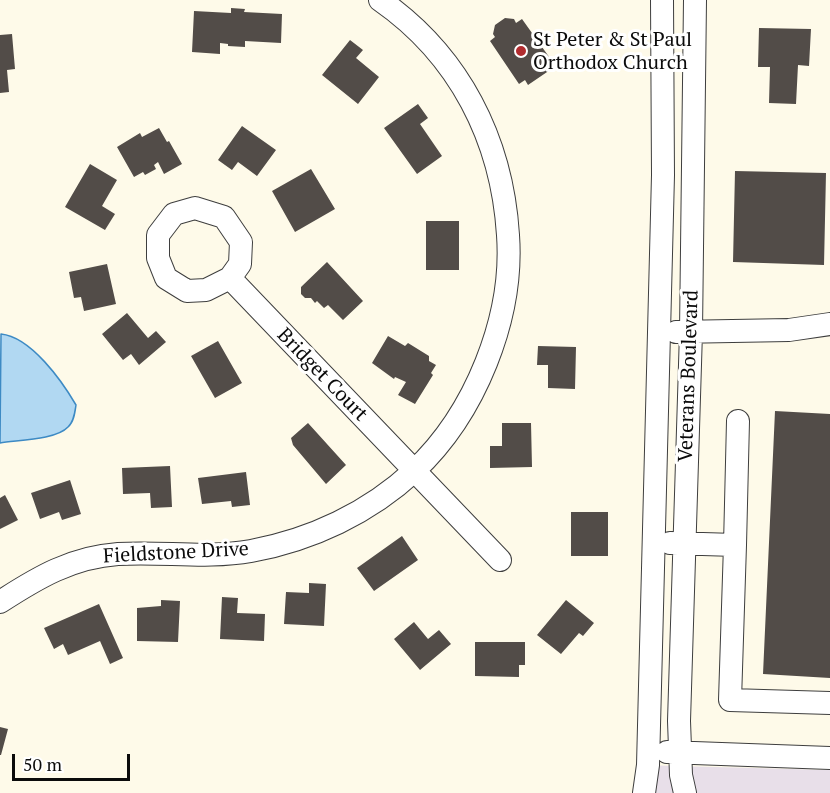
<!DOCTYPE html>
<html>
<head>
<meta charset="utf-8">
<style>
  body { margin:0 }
  #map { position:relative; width:830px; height:793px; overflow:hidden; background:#fefae9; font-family:"PT Serif",serif }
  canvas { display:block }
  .scale { position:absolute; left:12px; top:754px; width:118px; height:27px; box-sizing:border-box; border:3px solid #0b0b0b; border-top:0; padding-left:8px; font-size:18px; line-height:21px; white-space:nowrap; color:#0b0b0b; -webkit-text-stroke:4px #fff; paint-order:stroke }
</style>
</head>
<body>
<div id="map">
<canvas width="830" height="793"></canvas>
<div class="scale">50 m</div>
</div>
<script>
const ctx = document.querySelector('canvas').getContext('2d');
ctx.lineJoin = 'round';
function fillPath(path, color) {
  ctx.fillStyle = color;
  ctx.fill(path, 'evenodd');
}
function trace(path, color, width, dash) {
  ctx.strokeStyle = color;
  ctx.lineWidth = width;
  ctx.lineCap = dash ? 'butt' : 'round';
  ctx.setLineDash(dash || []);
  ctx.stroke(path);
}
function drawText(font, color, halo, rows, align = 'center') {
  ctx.font = font + ' "PT Serif",serif';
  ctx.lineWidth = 6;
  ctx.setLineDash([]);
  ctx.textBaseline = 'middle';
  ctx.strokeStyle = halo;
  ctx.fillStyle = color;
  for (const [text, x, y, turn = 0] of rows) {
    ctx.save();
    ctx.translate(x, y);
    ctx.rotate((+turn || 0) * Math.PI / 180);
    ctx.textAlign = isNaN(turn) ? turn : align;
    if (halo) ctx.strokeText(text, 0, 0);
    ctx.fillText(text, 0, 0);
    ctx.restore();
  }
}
fillPath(new Path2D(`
  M639,765L830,770V793H634Z`), '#e8dfe9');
const water = new Path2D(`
  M1,334C31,337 62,381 76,405C75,412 74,422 68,427C56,440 17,440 0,443Z`);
fillPath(water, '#b1d8f2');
trace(water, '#3d8ac4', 1.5);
fillPath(new Path2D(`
  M231,8L245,9L244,12L282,14L281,43L245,41V47L228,46V44L220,43V54L192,52L194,11L231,13Z
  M505,18L514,19L516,23L522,19L552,61L546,65L550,70L528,85L525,80L519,84L490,41L495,37L493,34L495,25Z
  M759,28L811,29L809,66L798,65L796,104L769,103L770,67H758Z
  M12,34L15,69L7,70L9,92L0,93V35Z
  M350,40L363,50L356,58L379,77L358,104L322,75Z
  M418,104L428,118L420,124L442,156L417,174L384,128Z
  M242,126L276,150L257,176L238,162L232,170L218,160Z
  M159,128L167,142L169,141L182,164L164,174L158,162L154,165L156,169L145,175L143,172L134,177L117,147L140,133L142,137Z
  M90,164L117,180L102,206L115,214L105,230L65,207Z
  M311,169L335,209L295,232L272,191Z
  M735,171L826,173L824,265L733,262Z
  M426,221H459V270H426Z
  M327,262L363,301L343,320L328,305L324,308L317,301L315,303L311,298H305L301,294V287Z
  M107,264L116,304L84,311L81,297L74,298L69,272Z
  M127,313L148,338L156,331L166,342L139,365L131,354L123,360L102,334Z
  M388,336L405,346L408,343L429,356V361L436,365L431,373L433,375L415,404L398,395L406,382L395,377L394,379L372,363Z
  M218,341L242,383L215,398L191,356Z
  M538,346L576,347L575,389L548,388V365H537Z
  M775,411L830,414V678L763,674Z
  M308,423L346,465L326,484L293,445L291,438Z
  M502,423H531L532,467L490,468V446H502Z
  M170,466L172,507L151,508L150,493L123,494L122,468Z
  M246,472L250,505L232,507L231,501L202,504L198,478Z
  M70,480L81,514L62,520L59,512L40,519L31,493Z
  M5,495L18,520L0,529V498Z
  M571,512H608V556H571Z
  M402,536L418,560L374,591L357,568Z
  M309,583L326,584L324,626L284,624L286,592L309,593Z
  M222,597L238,598L237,613L265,614L264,641L220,639Z
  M161,600L180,601L178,642L137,641V608L161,606Z
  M566,600L594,623L583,636L579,633L561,654L537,635Z
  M99,604L123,658L110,664L100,641L68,655L63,644L54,649L44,628Z
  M414,622L428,639L439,630L451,644L420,670L394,639Z
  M475,642H525V665H519V677L475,676Z
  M0,727L8,729L1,755H0Z`), '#524c48');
const minor = new Path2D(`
  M195,208L224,217L241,242L240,264L230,278L206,290L187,291L166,278L158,258V235L174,214Z
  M230,278L500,560
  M676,332L789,330L830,324
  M670,543L735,545L738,421
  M735,545L730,700L830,703
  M0,602C37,578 72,557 118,554C162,551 207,559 251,551C311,540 369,513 414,471C475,414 514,318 508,235C502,139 459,55 380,0
  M667,752L830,758
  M644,793L648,765L663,175L662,0
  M685,793L681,775L679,721L691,332L695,0`);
trace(minor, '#3e3e3e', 24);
trace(minor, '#fff', 22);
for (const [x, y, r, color] of [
  [521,51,6,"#b12c2f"]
]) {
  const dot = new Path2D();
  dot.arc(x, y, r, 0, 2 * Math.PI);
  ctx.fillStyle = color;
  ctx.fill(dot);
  trace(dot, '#fff', 2);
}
drawText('20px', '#0b0b0b', '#fff', [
  ["St Peter & St Paul",533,40],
  ["Orthodox Church",533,63]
], 'left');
drawText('20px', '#0b0b0b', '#fff', [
  ["Bridget Court",322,375,46],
  ["Veterans Boulevard",689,376,-88],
  ["Fieldstone Drive",176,553,-3]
]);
</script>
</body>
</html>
